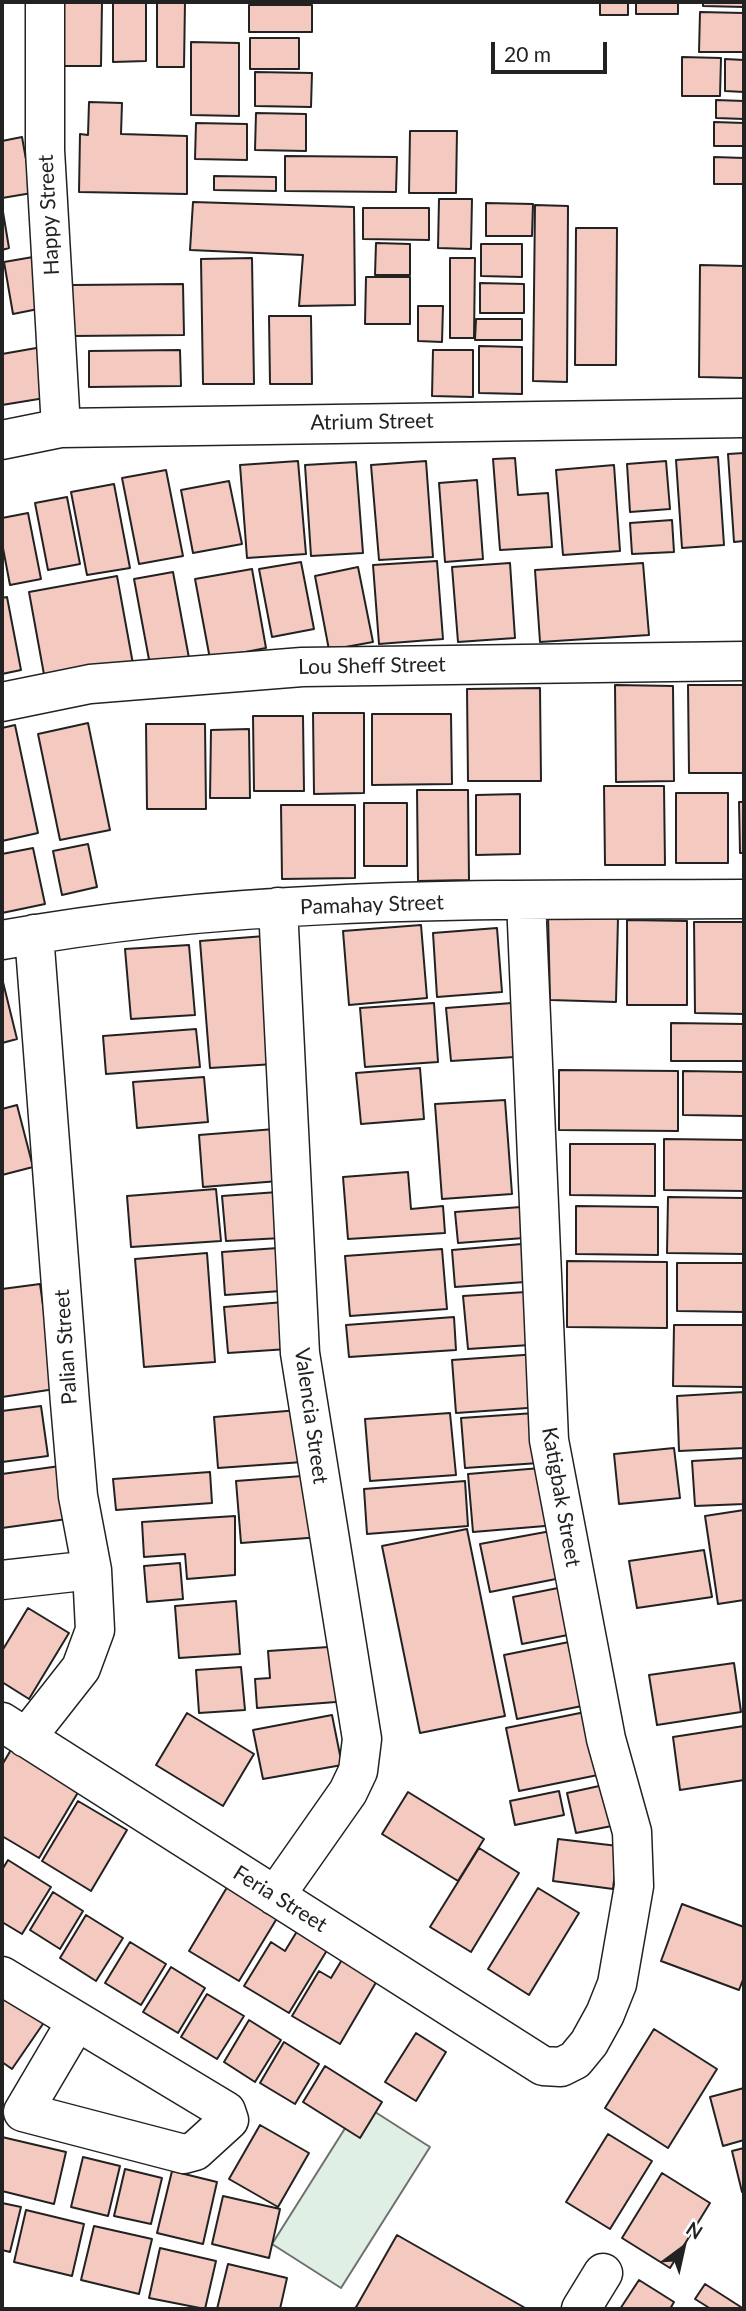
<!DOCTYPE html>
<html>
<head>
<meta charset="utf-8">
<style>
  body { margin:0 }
  #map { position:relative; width:746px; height:2311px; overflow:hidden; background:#fff; font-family:Lato,sans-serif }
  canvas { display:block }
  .frame { position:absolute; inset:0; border:4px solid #222; pointer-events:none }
  .north { position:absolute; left:648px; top:2213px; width:70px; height:70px; -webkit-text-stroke:5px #fff; paint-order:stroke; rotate:33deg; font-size:19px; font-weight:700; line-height:28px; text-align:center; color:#222 }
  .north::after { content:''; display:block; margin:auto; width:24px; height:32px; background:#222; clip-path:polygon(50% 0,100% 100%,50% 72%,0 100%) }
  .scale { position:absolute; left:491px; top:42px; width:116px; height:32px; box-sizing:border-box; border:4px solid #222; border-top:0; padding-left:9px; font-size:21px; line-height:24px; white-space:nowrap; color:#222; -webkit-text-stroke:5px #fff; paint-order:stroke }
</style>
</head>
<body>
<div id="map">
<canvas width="746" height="2311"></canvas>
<div class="frame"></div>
<div class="north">N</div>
<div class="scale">20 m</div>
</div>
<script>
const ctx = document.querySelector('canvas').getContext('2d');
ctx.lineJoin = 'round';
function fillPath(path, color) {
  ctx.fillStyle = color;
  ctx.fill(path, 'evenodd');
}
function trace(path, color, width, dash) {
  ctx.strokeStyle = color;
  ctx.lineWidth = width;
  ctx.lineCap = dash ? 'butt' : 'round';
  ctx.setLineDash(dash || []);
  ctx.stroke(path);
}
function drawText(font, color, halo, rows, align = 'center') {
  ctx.font = font + ' Lato,sans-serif';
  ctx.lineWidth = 5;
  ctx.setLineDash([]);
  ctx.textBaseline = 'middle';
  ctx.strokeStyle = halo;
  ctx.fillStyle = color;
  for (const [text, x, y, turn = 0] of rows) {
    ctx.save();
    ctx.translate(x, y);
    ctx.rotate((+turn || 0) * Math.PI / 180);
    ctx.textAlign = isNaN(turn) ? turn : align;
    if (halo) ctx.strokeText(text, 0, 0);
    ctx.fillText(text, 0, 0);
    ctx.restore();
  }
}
const green = new Path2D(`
  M361,2103L430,2147L341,2288L272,2244Z`);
fillPath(green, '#e0efe3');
trace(green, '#6f6f6f', 2);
const building = new Path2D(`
  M113,2H146V61L113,62Z
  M157,2H185L184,67H157Z
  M600,2H628V15H600Z
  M636,2H678V14H636Z
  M703,2H744V7L703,6Z
  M61,3H102L101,66H61Z
  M249,5H312V32H249Z
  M700,12L744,13V52H699Z
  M250,38H299V69H250Z
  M191,42L239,43V116L191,115Z
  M682,57L721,58L720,96H682Z
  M725,59L744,60V92L725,91Z
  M255,72L312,73L311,107L255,106Z
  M716,100L744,101V119L716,118Z
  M89,102L122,103L121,134L187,136V194L79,192L80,134L88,135Z
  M256,113L306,114V151L255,150Z
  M714,122L744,123V146H714Z
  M196,123L247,124V160L195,159Z
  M410,131H457L456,193H409Z
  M22,137L32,193L2,198V141Z
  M285,156L397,157L396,192L285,191Z
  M714,157L744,158V184H714Z
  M214,176L276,177V191L214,190Z
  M439,199H472L471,249L438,248Z
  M193,202L354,207L355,305L299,306L303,255L190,250Z
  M486,203L533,204L532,236H486Z
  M535,205L568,206L567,382L533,381Z
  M2,206L9,248L2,250Z
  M363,208H429V240L363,239Z
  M576,228H617L616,365H575Z
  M376,243L410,244V275H375Z
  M481,244H522V277L481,276Z
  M33,257L43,308L13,314L4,262Z
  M252,258L254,384H203L201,259Z
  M450,258H475L474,338H450Z
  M700,265L744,266V378L699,377Z
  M366,277H410V324H365Z
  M480,283L524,284V313H480Z
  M183,284L184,335L72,336V285Z
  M418,306H443L442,342L418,341Z
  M269,316H311L312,384H270Z
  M476,319H522V340H475Z
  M479,346L522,347V394L479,393Z
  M42,347L51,397L2,405V354Z
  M180,350L181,386L89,387V351Z
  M433,350H473V397L432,396Z
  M744,453V541L734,542L728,454Z
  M718,457L724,545L682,548L676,460Z
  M515,458L518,495L548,493L552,547L500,550L493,459Z
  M298,461L306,554L247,558L240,465Z
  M426,461L433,557L379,560L371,465Z
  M666,461L670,509L630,512L627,464Z
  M356,462L363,553L311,556L305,465Z
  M614,465L620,551L563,555L556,470Z
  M166,470L183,556L139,564L122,478Z
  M477,480L483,559L445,562L439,483Z
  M229,481L242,544L193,553L181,490Z
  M114,484L130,568L87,575L71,492Z
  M67,497L80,564L48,570L35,503Z
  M28,513L41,579L10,585L2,543V518Z
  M672,520L674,552L632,554L630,523Z
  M437,561L443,639L379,644L373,565Z
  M301,562L314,629L272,637L259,569Z
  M510,563L515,638L458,642L452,567Z
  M643,563L649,635L540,642L535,570Z
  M358,567L373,642L329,650L315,576Z
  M252,569L266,648L210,659L195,579Z
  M173,572L189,658L150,665L134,579Z
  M117,576L133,664L45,680L29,592Z
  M7,597L21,670L2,674V598Z
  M615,685L673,686L674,781L616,782Z
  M688,685H744V773H689Z
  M540,688L541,781H468L467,689Z
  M313,713H364V793L314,794Z
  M372,714H451L452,784L372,785Z
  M253,716H303L304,791H254Z
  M88,723L110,830L60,840L38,734Z
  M146,724H205L206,809H147Z
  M15,725L38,833L2,841V728Z
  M249,729L250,798H210L211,730Z
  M604,786H664L665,865H605Z
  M417,790H468L469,880L418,881Z
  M676,793H728V863H676Z
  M520,794V854L476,855V795Z
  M739,802H744V853H740Z
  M364,803H407V866H364Z
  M281,805H355V878L282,879Z
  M88,844L97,887L62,895L53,851Z
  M33,848L45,904L2,913V854Z
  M548,914L618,918L616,1002L550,1000Z
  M627,920L687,921V1005H627Z
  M694,922H744V1014L695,1013Z
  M421,925L427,998L349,1005L343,931Z
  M497,928L502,992L437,997L433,933Z
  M265,936L275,1064L210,1068L200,941Z
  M189,945L195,1015L131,1019L125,949Z
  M2,978L17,1039L2,1043Z
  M434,1003L438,1062L365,1067L360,1008Z
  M512,1003L515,1057L451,1061L446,1008Z
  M671,1023L744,1024V1061H671Z
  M196,1029L200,1067L106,1074L103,1036Z
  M420,1068L424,1119L361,1124L356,1073Z
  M559,1070L678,1071V1131L559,1130Z
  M683,1071L744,1072V1116L683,1115Z
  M204,1077L208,1122L137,1128L133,1082Z
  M505,1100L512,1194L442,1199L435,1104Z
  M17,1105L33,1167L2,1175V1109Z
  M275,1129L279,1181L203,1187L199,1135Z
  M664,1139L744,1140V1191L664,1190Z
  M570,1144H655V1196L570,1195Z
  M408,1172L411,1209L443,1206L445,1233L348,1239L343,1177Z
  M216,1189L221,1241L131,1247L127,1196Z
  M278,1192L282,1238L226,1241L222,1196Z
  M668,1197L744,1198V1254L667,1253Z
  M576,1206L658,1207V1255L576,1254Z
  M521,1207L524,1238L458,1243L455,1212Z
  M522,1244L525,1282L455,1287L452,1250Z
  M278,1248L281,1291L225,1295L222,1252Z
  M442,1249L447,1309L350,1316L345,1256Z
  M207,1253L215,1362L144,1367L135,1259Z
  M567,1261L667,1262V1328L567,1327Z
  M677,1263H744V1312L677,1311Z
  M40,1284L55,1389L2,1397V1289Z
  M526,1292L530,1345L468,1349L463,1296Z
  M284,1302L288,1349L228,1353L224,1307Z
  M454,1317L456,1350L349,1357L346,1325Z
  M674,1325H744V1387L673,1386Z
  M538,1354L542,1407L456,1413L452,1360Z
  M744,1392V1448L679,1451L677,1396Z
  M41,1406L48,1456L2,1462V1411Z
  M299,1410L303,1462L218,1468L214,1417Z
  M450,1413L456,1475L370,1481L365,1419Z
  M535,1413L539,1463L465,1468L461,1418Z
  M674,1448L680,1498L619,1504L614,1454Z
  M744,1458V1504L695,1506L692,1461Z
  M60,1466L67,1519L2,1528V1474Z
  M553,1467L557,1525L473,1532L468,1474Z
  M210,1472L212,1503L116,1510L113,1479Z
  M316,1475L321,1537L241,1543L236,1481Z
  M465,1481L468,1526L367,1534L364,1489Z
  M744,1510V1600L718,1604L705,1516Z
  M235,1516V1575L187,1579L185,1554L144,1557L142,1522Z
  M467,1529L505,1716L420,1733L382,1546Z
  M551,1531L561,1578L490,1592L480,1544Z
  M704,1550L712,1597L637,1608L629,1561Z
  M180,1563L183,1599L147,1602L144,1566Z
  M568,1586L578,1633L522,1644L513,1597Z
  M236,1601L240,1654L179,1658L175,1606Z
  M28,1608L69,1633L29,1699L2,1682V1651Z
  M574,1641L587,1705L517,1719L504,1655Z
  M344,1646L349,1701L257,1708L255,1679L270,1678L268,1651Z
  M734,1663L741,1712L657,1725L649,1675Z
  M241,1667L245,1710L199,1713L196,1670Z
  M585,1712L598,1775L519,1791L506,1728Z
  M187,1713L254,1754L223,1806L156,1765Z
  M332,1715L342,1765L263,1779L253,1730Z
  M744,1726V1780L680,1790L673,1737Z
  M15,1743L83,1784L39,1858L2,1836V1765Z
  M613,1783L622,1824L576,1833L567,1793Z
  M559,1791L564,1815L515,1825L510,1801Z
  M408,1792L484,1839L458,1881L382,1834Z
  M78,1801L127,1830L91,1891L42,1861Z
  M558,1839L618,1846L613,1889L553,1881Z
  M479,1848L519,1873L471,1952L430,1927Z
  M8,1860L51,1887L22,1934L2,1922V1870Z
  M229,1884L279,1915L239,1981L189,1951Z
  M538,1888L579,1913L529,1995L488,1969Z
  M53,1892L83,1911L60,1949L30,1930Z
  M682,1904L744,1927V1977L739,1990L661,1961Z
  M86,1915L123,1938L96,1981L60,1958Z
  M299,1928L329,1947L289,2013L244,1986L271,1942L285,1951Z
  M130,1942L166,1964L141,2005L105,1983Z
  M343,1958L378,1979L340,2044L292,2016L319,1971L331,1978Z
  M171,1967L205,1988L178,2033L143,2012Z
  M2,1992L45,2021L12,2069L2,2062Z
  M207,1994L244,2016L217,2059L181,2037Z
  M249,2020L281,2040L255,2082L224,2062Z
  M654,2029L717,2069L668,2148L605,2108Z
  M416,2033L446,2052L416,2101L385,2082Z
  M284,2042L319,2064L295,2104L260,2083Z
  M325,2066L382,2102L360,2138L303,2102Z
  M744,2088V2140L723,2146L710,2097Z
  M260,2125L309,2153L278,2207L229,2179Z
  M608,2134L652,2161L610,2229L566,2202Z
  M2,2137L66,2152L54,2204L2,2191Z
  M744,2148V2192H742L732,2151Z
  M83,2157L120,2166L108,2216L71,2207Z
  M125,2169L162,2178L151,2224L114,2216Z
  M172,2171L217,2182L203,2244L157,2233Z
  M662,2173L710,2203L670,2268L622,2238Z
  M223,2196L280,2209L269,2258L212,2244Z
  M2,2203L21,2207L10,2252L2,2250Z
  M26,2210L84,2224L72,2276L14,2262Z
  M94,2226L152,2239L139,2294L81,2280Z
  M397,2235L527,2309H355Z
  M160,2248L216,2261L205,2309L149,2298Z
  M228,2264L287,2278L280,2309H217Z
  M639,2280L674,2302L670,2309H620Z
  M705,2284L744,2309H711L695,2299Z`);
fillPath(building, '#f3c9c0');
trace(building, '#222', 2);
const minor = new Path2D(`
  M45,2V150L61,428
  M2,440L61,428L744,418
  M2,702L90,684L302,667L744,661
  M2,940C246,895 497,900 744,899
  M2,1580L92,1570
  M2,1722L543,2066L561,2067L575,2060L589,2043L605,2014L617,1984L634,1886L632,1832L606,1739L549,1440L526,900
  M26,1738L81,1668L95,1630L92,1570L78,1496L70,1403L34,934
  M275,1896L348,1792L358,1771L362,1739L300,1353L278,907
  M2,1976L226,2111L229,2120L195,2151L184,2154L23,2112L76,2022
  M581,2309L603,2273`);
trace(minor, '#222', 41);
trace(minor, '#fff', 38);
drawText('21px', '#222', '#fff', [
  ["Happy Street",49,215,-93],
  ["Atrium Street",372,422,-1],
  ["Lou Sheff Street",372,666,-1],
  ["Pamahay Street",372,905,-2],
  ["Palian Street",66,1347,-94],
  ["Valencia Street",311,1416,82],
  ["Katigbak Street",561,1497,80],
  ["Feria Street",280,1899,32]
]);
</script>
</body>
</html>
